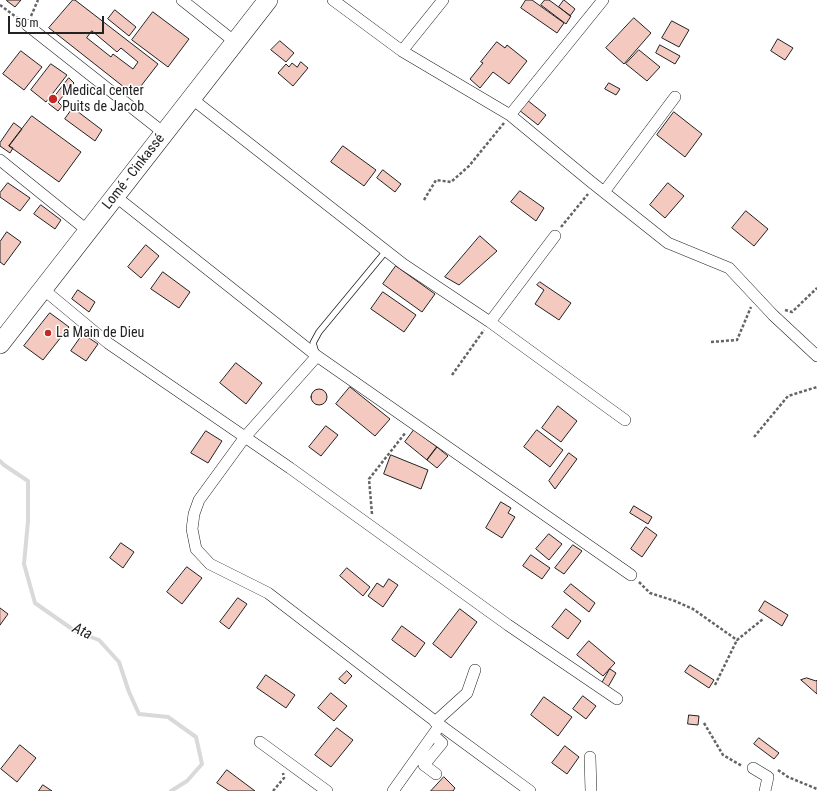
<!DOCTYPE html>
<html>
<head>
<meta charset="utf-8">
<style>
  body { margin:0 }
  #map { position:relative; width:817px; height:791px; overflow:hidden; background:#fff; font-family:"Roboto Condensed",sans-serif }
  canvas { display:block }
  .scale { position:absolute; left:8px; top:16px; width:96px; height:18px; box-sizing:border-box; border:2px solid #222; border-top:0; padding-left:5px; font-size:12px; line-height:14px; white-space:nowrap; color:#222; -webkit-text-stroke:3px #fff; paint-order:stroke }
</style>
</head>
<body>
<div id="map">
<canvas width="817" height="791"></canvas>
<div class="scale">50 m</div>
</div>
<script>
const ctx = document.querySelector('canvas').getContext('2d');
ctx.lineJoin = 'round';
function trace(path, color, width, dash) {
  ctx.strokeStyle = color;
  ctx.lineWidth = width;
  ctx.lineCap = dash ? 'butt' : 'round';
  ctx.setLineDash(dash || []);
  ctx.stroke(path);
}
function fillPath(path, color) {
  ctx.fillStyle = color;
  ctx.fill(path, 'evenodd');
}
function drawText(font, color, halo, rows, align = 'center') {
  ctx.font = font + ' "Roboto Condensed",sans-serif';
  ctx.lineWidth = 3;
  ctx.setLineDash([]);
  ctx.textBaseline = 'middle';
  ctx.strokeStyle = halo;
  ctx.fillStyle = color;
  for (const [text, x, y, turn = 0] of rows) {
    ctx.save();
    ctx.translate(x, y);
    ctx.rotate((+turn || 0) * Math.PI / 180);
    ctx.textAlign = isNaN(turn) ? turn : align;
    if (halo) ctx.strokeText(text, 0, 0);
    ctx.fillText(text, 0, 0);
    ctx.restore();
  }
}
trace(new Path2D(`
  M0,461L4,465L28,481V521L24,564L35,603L75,631L99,640L119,662L129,692L139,714L168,717L196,737L202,764L187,781L171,791`), '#d9d9d9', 4);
const building = new Path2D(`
  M7,0H21L15,7L7,1Z
  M73,0H75L158,64L134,95L49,28ZM92,31L117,52L121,48L138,62L133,69L113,54L111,57L87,38Z
  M526,0H532L564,23L557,33L521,8Z
  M545,0H549L571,16L566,24L541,5Z
  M564,0L575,9L570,16L559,7Z
  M115,10L136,27L129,36L108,19Z
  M153,12L189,39L168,67L132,40Z
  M634,18L651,33L624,64L606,48Z
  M672,21L689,30L679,47L662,38Z
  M778,39L793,48L785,60L771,51Z
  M280,41L294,53L286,62L271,50Z
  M497,42L505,48L507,45L527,61L509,84L493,72L480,88L470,79L483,63L481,62Z
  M660,45L680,56L675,64L656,53Z
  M639,50L660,67L647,81L626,64Z
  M21,51L42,67L24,90L3,74Z
  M301,62L308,68L293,86L278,73L286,64L289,67L292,63L297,67Z
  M51,64L67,75L46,102L31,90Z
  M69,78L74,83L58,102L62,106L58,111L49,104Z
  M609,83L620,89L616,95L605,89Z
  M527,100L546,115L538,125L519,110Z
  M73,108L102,130L95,141L65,119Z
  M674,112L702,134L685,157L657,135Z
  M32,116L81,152L59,182L9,146Z
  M14,123L22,129L9,146L13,148L10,153L0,146V143Z
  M343,146L376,170L364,186L331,162Z
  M383,170L401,184L395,192L377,178Z
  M8,183L30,198L20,211L0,197V193Z
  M668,183L684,196L665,218L650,205Z
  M520,191L544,208L536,221L511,202Z
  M41,205L61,220L55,229L34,214Z
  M746,211L768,229L754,246L732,228Z
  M7,232L21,242L4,265L0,262V242Z
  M480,236L497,251L459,285L445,277Z
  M146,245L159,256L141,278L128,267Z
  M396,266L435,294L422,312L383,284Z
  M163,272L190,292L179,308L151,289Z
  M540,282L571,303L559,320L535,304L544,290L537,285Z
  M78,290L95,302L89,312L72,299Z
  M383,292L416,315L404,332L371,309Z
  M50,313L69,327L43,360L24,346Z
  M83,334L98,344L86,361L71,351Z
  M236,363L262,383L246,404L220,383Z
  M350,387L390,419L375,436L336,404Z
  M311 397a8 8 0 1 1 16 0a8 8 0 1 1-16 0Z
  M558,406L577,421L561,442L542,428Z
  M326,426L338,435L321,456L309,447Z
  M414,430L437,447L427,460L405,442Z
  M537,430L563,450L550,467L524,447Z
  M206,431L222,441L208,463L191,453Z
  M437,447L448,456L437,468L427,460Z
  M569,453L577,459L555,489L549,481Z
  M391,455L428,470L421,489L384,474Z
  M501,502L511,508L508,513L515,517L502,538L486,528Z
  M634,506L652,517L648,524L630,513Z
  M646,527L657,535L642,557L631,549Z
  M549,534L562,544L549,560L536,549Z
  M121,543L134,552L123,568L110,558Z
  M573,545L582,551L564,574L555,568Z
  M531,555L550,568L542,579L523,566Z
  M187,567L202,578L182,604L167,592Z
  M347,568L370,587L363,596L340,576Z
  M389,579L398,585L383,607L368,596L377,583L383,587Z
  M571,584L595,603L589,612L564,592Z
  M238,598L247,604L229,629L220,622Z
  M765,601L788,615L782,626L759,611Z
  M0,608L8,614L0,625Z
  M460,609L477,622L451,658L433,644Z
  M566,609L581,621L568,639L552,627Z
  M402,626L425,643L415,657L392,640Z
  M589,641L615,663L603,676L577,655Z
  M690,665L714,680L709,688L685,672Z
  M610,669L616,673L608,687L602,683Z
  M347,671L352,676L345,684L339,679Z
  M266,675L295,695L286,708L257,688Z
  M807,678L816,681L817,680V694L801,680Z
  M331,693L347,706L334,721L318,708Z
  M583,696L596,706L586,719L573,709Z
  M544,697L572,717L558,736L531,715Z
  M689,715L699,716L698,725L688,724Z
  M337,728L353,740L331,767L315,755Z
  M759,738L779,753L774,759L754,744Z
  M20,745L36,758L17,782L1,769Z
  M565,746L579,757L567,774L552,763Z
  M227,770L255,791H229L217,783Z
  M444,777L455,788L453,791H431Z
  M43,785L52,791H39Z`);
fillPath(building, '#f3c9c0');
trace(building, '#222', 1);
const service = new Path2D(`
  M316,353L313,343L319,332L386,251`);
const minor = new Path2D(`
  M182,0L235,42
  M333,0L402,51L510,115L590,181L668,243L729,268L773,315L817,356
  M27,25L164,133
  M402,51L443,0
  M191,98L403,264L490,322L625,420
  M510,115L603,0
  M0,160L88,231
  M604,192L675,97
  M115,196L317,356L631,575
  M43,289L108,343L290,468L508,625L617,699
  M490,322L555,236
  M317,356L245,437L199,500L194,514L192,529L196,549L210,564L268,593L440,725L530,791
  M435,722L467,693L475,670
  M433,735L442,743L424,765L436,774
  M260,742L327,791
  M590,757L591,791
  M753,768L768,777L765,791
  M393,791L440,725`);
const trunk = new Path2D(`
  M0,344L268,0`);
trace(service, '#222', 7);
trace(minor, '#222', 12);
trace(trunk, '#222', 20);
trace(new Path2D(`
  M0,5L19,19
  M31,16L38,0
  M424,200L436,180L451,182L469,166L504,123
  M561,227L588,194
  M785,310L792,312L817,288
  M711,342L737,340L751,307
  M452,375L484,330
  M754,437L788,396L817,387
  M372,514L369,479L406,432
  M639,582L650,593L675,601L693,609L737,640L763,619
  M715,685L737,640
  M704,723L723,755L742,766
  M778,770L788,777L817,789
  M273,791L284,778L283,773`), '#646464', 2.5, [3, 2]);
trace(service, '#fff', 5.5);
trace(minor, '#fff', 11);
trace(trunk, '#fff', 19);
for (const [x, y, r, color] of [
  [53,99,5,"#c62828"],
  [48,333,4,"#c62828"]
]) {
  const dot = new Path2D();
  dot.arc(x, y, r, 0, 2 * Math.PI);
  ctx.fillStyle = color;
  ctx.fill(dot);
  trace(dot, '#fff', 1.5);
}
drawText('14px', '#222', '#fff', [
  ["Medical center",62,91],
  ["Puits de Jacob",62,107],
  ["La Main de Dieu",56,333]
], 'left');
drawText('14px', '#222', '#fff', [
  ["Lomé - Cinkassé",134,172,-52]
]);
drawText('italic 15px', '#222', '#fff', [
  ["Ata",82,632,25]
]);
</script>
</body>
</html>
